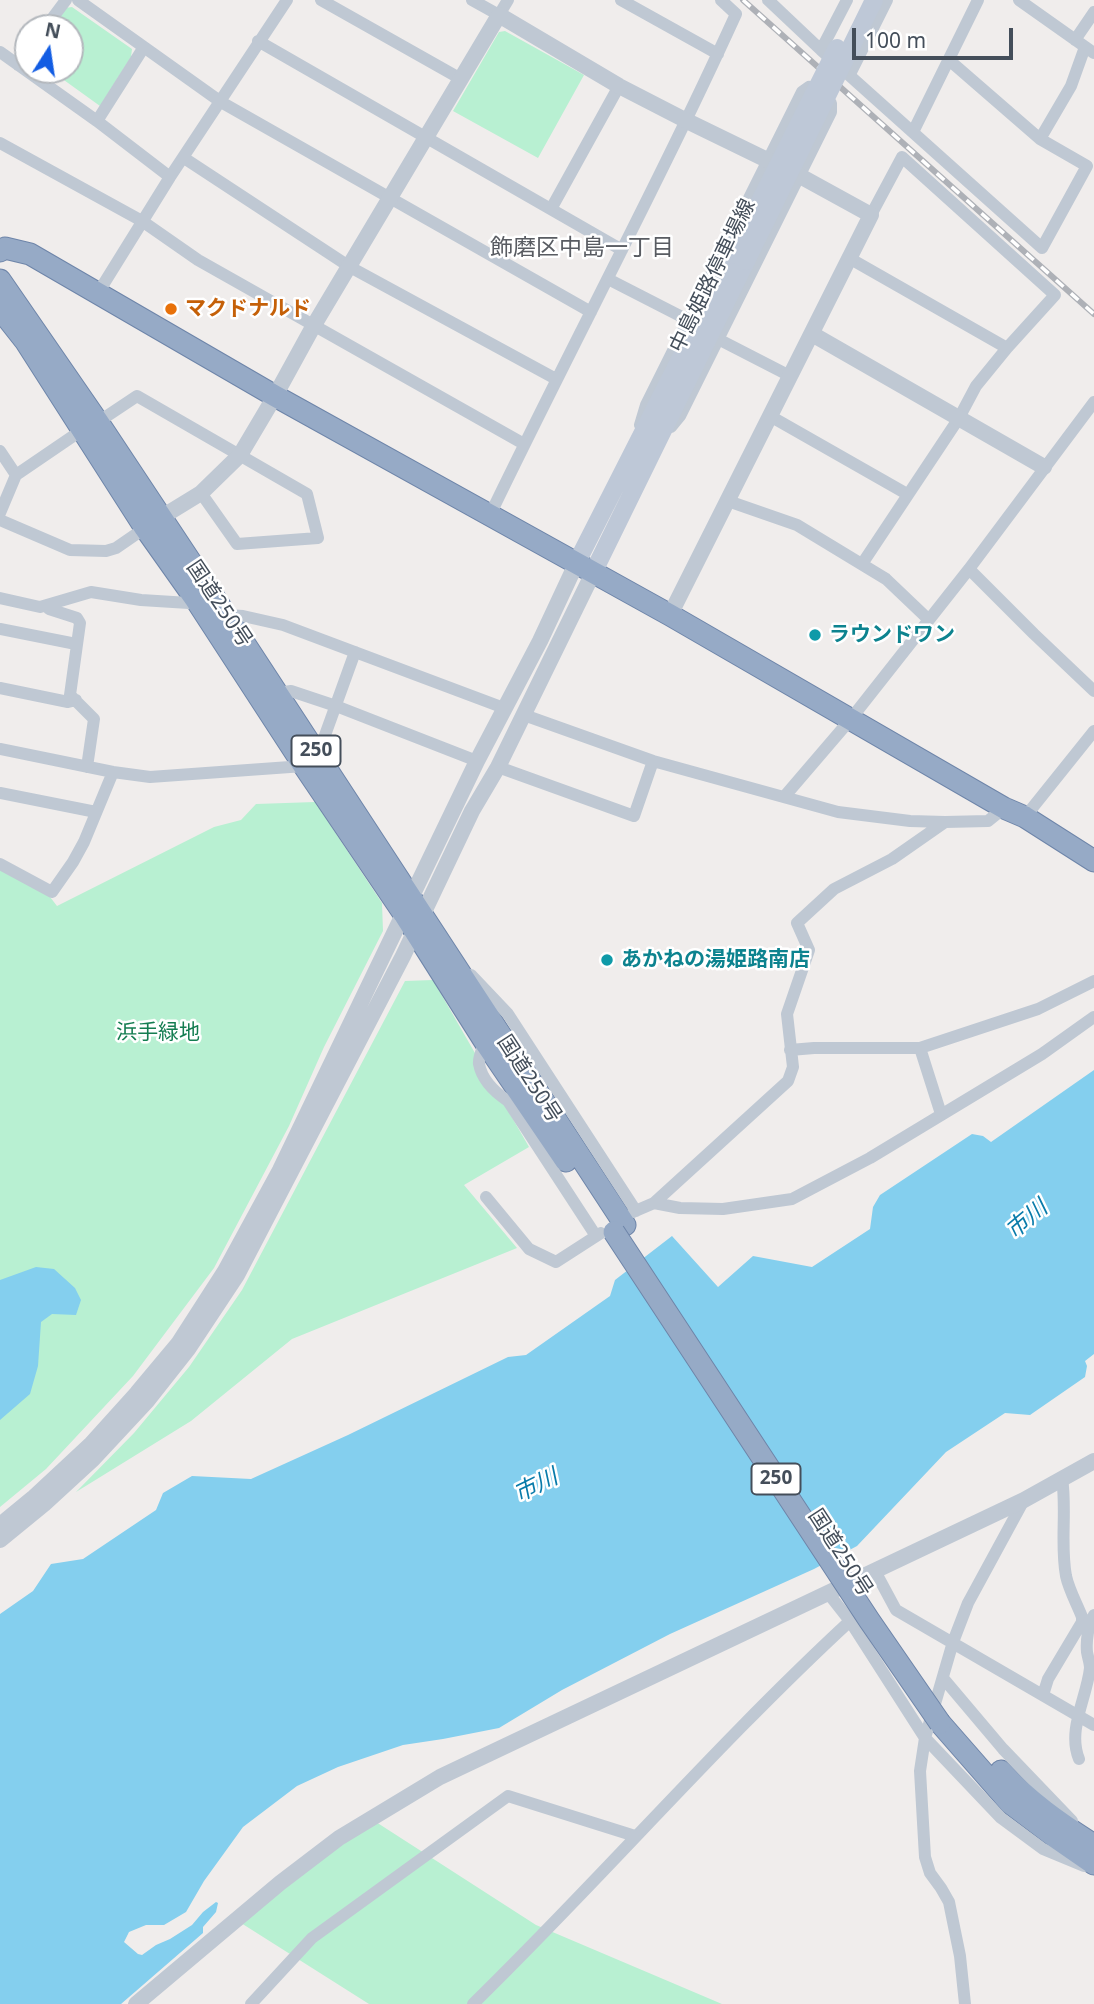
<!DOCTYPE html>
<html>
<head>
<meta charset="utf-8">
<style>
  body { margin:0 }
  #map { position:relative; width:1094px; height:2004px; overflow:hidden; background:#f0edec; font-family:"Noto Sans",sans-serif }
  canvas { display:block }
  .north { position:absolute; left:14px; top:14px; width:70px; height:70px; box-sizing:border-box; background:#fff; border:2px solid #b4b8bd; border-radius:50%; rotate:12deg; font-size:19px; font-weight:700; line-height:28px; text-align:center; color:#444e5a }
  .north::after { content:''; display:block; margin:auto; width:24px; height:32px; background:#135de3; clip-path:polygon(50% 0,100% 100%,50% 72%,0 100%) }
  .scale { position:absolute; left:852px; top:28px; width:161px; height:32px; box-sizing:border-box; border:4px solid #444e5a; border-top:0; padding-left:9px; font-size:21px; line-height:24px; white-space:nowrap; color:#444e5a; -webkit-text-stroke:5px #fff; paint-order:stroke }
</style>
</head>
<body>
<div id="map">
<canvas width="1094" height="2004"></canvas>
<div class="north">N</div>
<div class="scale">100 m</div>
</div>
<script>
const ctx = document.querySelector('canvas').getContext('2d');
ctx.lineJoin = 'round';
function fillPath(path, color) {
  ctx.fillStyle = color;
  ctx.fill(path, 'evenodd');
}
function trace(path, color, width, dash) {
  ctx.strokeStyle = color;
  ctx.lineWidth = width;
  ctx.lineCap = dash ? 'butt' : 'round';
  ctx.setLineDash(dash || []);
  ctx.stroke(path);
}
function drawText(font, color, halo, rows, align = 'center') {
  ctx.font = font + ' "Noto Sans","Noto Sans JP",sans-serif';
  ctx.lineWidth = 5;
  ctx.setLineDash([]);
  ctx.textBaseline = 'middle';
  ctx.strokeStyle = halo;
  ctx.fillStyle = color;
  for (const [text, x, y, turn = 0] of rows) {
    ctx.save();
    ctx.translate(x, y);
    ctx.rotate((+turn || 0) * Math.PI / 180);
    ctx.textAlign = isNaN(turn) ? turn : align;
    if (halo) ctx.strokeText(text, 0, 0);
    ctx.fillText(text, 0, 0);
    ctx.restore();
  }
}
fillPath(new Path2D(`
  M72,7L132,49L131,57L100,106L50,70H70V28H50L65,8Z
  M505,31L584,75L538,158L453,111L499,32Z
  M315,802L382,903L383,931L324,1047L289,1126L214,1268L133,1376L46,1469L0,1507V869L47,893L57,906L214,827L241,820L256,804Z
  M433,980L529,1147L464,1185L517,1248L292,1339L191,1421L76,1492L134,1433L189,1367L242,1290L405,981Z
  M376,1822L536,1925L722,2004H369L241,1923L321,1859Z`), '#b8f0d2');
fillPath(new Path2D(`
  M1094,1070V1354L1085,1361L1087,1366L1085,1377L1030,1415L1005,1413L946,1452L857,1546L814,1569L670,1634L562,1690L499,1728L443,1739L403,1745L338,1767L297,1786L243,1827L204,1881L186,1912L164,1925H146L129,1932L124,1942L138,1954L142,1955L156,1945L170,1939L192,1925L203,1912L216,1902L218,1903L216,1912L203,1927V1933L121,2004H0V1614L33,1591L51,1564L83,1559L156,1510L163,1493L192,1476L251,1479L348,1435L508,1357L526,1355L610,1296L615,1280L672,1236L718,1287L753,1256L812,1267L870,1229L873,1207L880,1195L972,1134L983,1136L991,1142Z
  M36,1267L54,1269L75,1288L81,1300L76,1315L52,1314L41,1322L38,1366L30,1394L0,1420V1280Z`), '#84cfee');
const trunk = new Path2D(`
  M0,251L5,248L30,254L275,396L670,615L1004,808L1025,817L1094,861
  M0,280L98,422L226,615L625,1225
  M0,309L26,342L145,528L196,600L304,766L404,914L485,1042L566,1161
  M940,1723L1010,1803L1055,1837L1094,1864
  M1001,1771C1028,1801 1060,1823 1094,1845`);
trace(trunk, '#6e85a9', 23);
trace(new Path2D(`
  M78,0L221,102L591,312
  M321,0L461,79
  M472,0L499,15L508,0
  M621,0L718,54
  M768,0L821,50L1042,248L1087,166L1040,139L949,60
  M1019,0L1094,53
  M45,28L66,0
  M1075,40L1094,12
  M258,41L622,250
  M821,50L847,0
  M0,52L97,121L170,177
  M18,65L28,51
  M850,74L887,0
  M97,121L144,47
  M913,132L978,0
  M1040,139L1071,86L1085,47
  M0,143L142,221L198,260L524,444
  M184,158L350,267L556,379
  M551,209L619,86
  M849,258L1007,348
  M608,279L688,320
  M98,293L170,177L287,0
  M718,339L790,376
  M770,416L907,494
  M98,422L137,396L307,494L318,538L237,544L201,493
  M640,425L646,405L802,92L809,87L831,103V112L680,416L671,427
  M0,451L16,475
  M728,501L797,525L886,579L928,619
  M0,513L16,475L82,430
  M490,515C571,347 659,183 736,14L721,0
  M0,520L70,550L106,551L116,548L145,528
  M862,564L959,418L976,386L1007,348L1055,295L902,157L871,215
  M969,569L1034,634L1094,691
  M0,598L40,607L91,592L141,600L189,603L196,600
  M48,605L49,609L77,618L80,623L70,695L94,719L87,767
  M226,615L243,616L283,625L504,708
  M0,629L76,644
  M0,688L68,702L76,700
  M278,693L291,691L336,706L477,761
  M524,715L653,761L838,812L910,821L945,822
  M314,748L324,738L355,652
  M0,749L113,772L150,777L304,766
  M498,767L634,816L653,761
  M0,793L96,812
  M784,797L850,720L969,569L1094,402
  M1025,817L1094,731
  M0,864L52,892L73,862L84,842L113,772
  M471,975L508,1014L636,1211
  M485,1042C483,1048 478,1057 479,1064C482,1080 496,1093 508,1101L596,1236
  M920,1048L941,1114
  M790,1050L814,1048H920L1038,1009L1094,981
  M486,1197L529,1249L556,1262L601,1233
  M654,1203L680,1208L723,1209L792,1199L870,1158L1042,1054L1094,1017
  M633,1212L654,1203L788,1081L793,1067L787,1014L809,950L797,923L834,889L892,859L945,822L988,821L1004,808
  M875,1571L896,1610L1094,1725
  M828,1593L850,1621L925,1738L1001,1818L1043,1849L1084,1866
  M943,1678L1003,1749L1072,1821
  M1043,1695L1048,1679L1082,1622V1617C1077,1604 1069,1590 1066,1576C1060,1544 1067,1510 1062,1478
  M1079,1759C1067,1730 1087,1697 1090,1668C1090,1663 1088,1658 1087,1652C1086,1641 1088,1625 1094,1615
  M251,2004L312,1938L508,1796L635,1836
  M473,2004C601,1879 718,1743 850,1621
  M965,2004L960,1956L949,1902L941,1888L930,1873L925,1857L920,1771L925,1738L953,1642L968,1603L1024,1500`), '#bfc8d3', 12);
trace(new Path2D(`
  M812,334L1044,467
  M152,523L201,493L240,455L275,396L314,325L499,15L619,86L687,121L800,176L871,215L670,615
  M0,1525L33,1498L91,1444L137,1393L178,1344L225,1271L280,1170L477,761L540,641L576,564
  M0,1540L44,1504L93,1459L147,1401L188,1349L237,1275L403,956L472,811L498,767L593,573
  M136,2004L280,1883L339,1838L440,1777L1024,1500L1094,1461`), '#bfc8d3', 16);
trace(new Path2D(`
  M576,564L733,255
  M593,573L746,261`), '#bec8d7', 18);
trace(trunk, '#96aac6', 21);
const rail = new Path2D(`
  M743,0L1094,314`);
trace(rail, '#aeb1b7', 6);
trace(rail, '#fff', 3.5, [10]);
const trunkBridge = new Path2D(`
  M614,1232L869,1620L940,1723`);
trace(trunkBridge, '#6e85a9', 23, []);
trace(new Path2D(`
  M733,255L837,48
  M746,261L874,0`), '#bec8d7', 18);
trace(trunkBridge, '#96aac6', 21);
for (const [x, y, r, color] of [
  [171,309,7,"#e8710a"],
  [815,635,7,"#0f9aa8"],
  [607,960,7,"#0f9aa8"]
]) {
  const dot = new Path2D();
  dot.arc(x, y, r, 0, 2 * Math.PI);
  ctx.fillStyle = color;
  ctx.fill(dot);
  trace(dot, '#fff', 2.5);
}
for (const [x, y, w] of [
  [316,751,49],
  [776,1479,49]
]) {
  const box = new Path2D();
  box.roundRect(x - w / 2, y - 15.5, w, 31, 5);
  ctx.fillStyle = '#fff';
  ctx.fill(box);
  trace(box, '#444e5a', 2);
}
drawText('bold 19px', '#444e5a', null, [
  ["250",316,751],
  ["250",776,1479]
]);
drawText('21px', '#444e5a', '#fff', [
  ["中島姫路停車場線",713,276,-64],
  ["国道250号",219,604,56],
  ["国道250号",529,1079,57],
  ["国道250号",840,1553,57]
]);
drawText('bold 21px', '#c56008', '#fff', [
  ["マクドナルド",185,309]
], 'left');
drawText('bold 21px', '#0d838f', '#fff', [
  ["ラウンドワン",829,635],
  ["あかねの湯姫路南店",621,960]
], 'left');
drawText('21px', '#147d51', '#fff', [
  ["浜手緑地",158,1033]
]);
drawText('23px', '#595c62', '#fff', [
  ["飾磨区中島一丁目",582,248]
]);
drawText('italic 23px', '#087baa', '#fff', [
  ["市川",1027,1220,-40],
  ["市川",536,1486,-26]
]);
</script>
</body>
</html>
